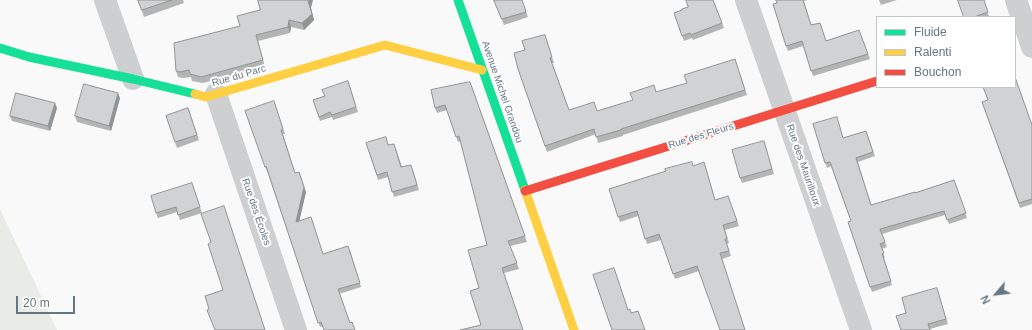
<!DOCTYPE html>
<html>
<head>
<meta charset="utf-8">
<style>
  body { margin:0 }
  #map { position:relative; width:1032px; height:330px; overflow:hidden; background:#f9f9f9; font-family:Helvetica,sans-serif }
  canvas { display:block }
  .legend { position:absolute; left:876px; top:16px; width:140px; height:72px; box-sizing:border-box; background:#fff; border:1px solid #c1c8cd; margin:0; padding:5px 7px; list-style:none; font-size:12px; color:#657683 }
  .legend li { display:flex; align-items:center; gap:8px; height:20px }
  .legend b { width:20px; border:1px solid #c1c8cd }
  .north { position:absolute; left:976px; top:274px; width:40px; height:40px; -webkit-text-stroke:3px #fff; paint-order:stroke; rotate:242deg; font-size:11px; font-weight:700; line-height:16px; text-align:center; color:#657683 }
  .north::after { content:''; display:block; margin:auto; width:14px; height:18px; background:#657683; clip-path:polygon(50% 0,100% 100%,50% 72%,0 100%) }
  .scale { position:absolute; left:16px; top:296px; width:59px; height:18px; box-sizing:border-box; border:2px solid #657683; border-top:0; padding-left:5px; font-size:12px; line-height:14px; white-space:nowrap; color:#657683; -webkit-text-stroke:3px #fff; paint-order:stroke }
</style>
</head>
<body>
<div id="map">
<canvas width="1032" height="330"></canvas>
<ul class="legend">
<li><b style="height:5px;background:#16e098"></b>Fluide</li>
<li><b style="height:5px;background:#ffcf43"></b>Ralenti</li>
<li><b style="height:5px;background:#f24e42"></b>Bouchon</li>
</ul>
<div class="north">N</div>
<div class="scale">20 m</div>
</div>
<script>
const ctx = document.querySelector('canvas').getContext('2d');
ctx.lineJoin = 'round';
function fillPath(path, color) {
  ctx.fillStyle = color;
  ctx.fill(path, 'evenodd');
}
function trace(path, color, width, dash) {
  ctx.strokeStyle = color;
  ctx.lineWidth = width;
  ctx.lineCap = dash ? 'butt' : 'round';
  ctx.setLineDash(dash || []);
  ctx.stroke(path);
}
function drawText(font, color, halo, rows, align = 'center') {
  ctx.font = font + ' Helvetica,sans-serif';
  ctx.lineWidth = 4;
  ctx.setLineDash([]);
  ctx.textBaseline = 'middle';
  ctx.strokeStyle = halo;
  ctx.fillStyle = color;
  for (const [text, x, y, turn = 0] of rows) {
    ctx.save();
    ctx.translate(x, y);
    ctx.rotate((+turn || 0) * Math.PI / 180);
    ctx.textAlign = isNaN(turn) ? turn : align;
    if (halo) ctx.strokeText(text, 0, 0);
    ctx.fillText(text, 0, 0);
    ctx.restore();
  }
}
fillPath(new Path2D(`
  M0,209L57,330H0Z`), '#e8ebe6');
trace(new Path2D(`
  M105,0L133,79
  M746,0L861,330
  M1016,0L1032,47
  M216,94L296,330`), '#cecfd0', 22);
trace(new Path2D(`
  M458,0L525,190
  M0,48L29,57L133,79L195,94`), '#16e098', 9);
trace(new Path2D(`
  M195,94L206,97L385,45L482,70
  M525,190L574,330`), '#ffcf43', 9);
trace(new Path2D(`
  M525,191L877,81`), '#f24e42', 9);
fillPath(new Path2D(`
  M138,0H183L184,3L144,17Z
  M494,0H522L528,17L504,25Z
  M713,0L724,28L693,40L692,38L684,41L674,13Z
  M776,0H808L804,1L811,25L820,23L826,41L859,30L870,59L813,76L803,46L788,51L786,46Z
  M879,0H897L881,5Z
  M984,0L989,17H964Z
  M311,8L314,20L304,30L291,27L290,33L258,41L265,67L203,83L192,81L191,77L183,78L178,77L176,71Z
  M545,35L554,63H552L569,110L598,111L687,83L735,59L747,95L623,135V136L598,143L596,134L547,152L518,69L525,50Z
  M348,81L358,112L333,120L332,117L320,121L313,100L325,96Z
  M470,82L527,242L510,246L519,269L504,273L481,325L479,288L487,245L461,141L458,142L447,110L437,113L435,108Z
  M120,98L111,131L77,122L75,116Z
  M274,101L285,134H283L295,173L306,192L299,221L324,254L350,250L361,287L339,294L350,323L352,322L355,330H324L323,326L320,327L267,171L265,167Z
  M982,102L1032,125V204L1020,208Z
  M57,108L50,131L12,121L10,116Z
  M188,108L199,140L177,148L166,116Z
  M838,122L843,138L866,131L875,156L858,162L871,205L915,193L954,180L967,218L949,224L945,215L882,234L887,247L882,249L885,258H884L892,285L872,292L848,222L851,221L831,166L827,168L813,124Z
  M366,143L388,145L396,149L402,167L413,170L419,190L394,197L388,177L378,180Z
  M765,146L774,174L742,183L740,178Z
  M693,166L706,168L715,200L728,196L739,226L725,230L729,243L727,244L731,256L722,259L699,271L675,279L661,240L647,244L638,216L620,222L609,189Z
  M192,183L202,213L180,220L177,212L158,218L156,213Z
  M938,293L948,324L930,329L906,313Z`), '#b3b5b5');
fillPath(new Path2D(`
  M309,0H313L311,8L314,20L304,30L302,23Z
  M289,20L291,27L290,33L288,27Z
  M118,93L120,98L111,131L109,126Z
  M55,103L57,108L50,131L48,126Z
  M299,172L306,192L298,227L296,222Z`), '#929394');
const building = new Path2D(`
  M138,0H172L142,10Z
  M258,0H309L308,1L312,14L302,23L289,20L288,27L256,35L263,60L201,77L190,74L189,70L180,72L176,71L174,43L240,26L237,16L260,10Z
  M494,0H522L526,12L502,19Z
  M686,0H713L722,23L691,35L690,33L682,36L674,13L682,10V9L688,7Z
  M776,0H803L811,25L820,23L826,41L859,30L868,54L811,71L802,41L786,46L773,4L777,3Z
  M958,0H984L988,12L974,17H964Z
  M545,35L552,57L550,58L569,110L594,102L597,111L633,100L630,93L654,85L656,92L687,83L684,75L735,59L745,90L621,129V130L596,137L594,129L545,146L518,69L514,53L525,50L522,41Z
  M1015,77L1032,125V199L1019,203L982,102L988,100L983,87H1015Z
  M348,81L356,107L332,115L330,112L319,117L313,100L325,96L322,90Z
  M470,82L525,236L508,241L517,263L502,268L523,330H460L481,325L470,291L479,288L468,250L487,245L459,136L456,137L445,105L435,108L431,90Z
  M84,84L118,93L109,126L75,116Z
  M16,93L55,103L48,126L10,116Z
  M274,101L283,129L281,130L295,173L299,172L304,187L296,222L311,217L323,254L348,246L360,283L338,289L350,323L352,322L355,330H324L321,322L318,323L266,166L265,167L245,111Z
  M188,108L197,135L175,142L166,116Z
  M837,117L843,138L866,131L873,152L856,158L871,205L915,192V193L954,180L966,213L947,220L944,211L880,229L885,242L880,244L884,253L882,254L891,281L870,287L848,222L851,221L830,162L825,163L813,124Z
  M386,137L388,145L394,144L401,167L411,165L417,185L392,192L387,172L377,175L366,143Z
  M764,141L772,169L740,178L732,150Z
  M692,162L693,166L704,162L715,200L728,196L737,221L723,225L727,238L725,239L729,251L720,253L745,330H720L697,266L673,274L659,234L645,239L637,211L618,217L609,189L666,171L665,169Z
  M192,183L200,207L178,215L176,207L156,213L151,196Z
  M224,206L265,330H215L207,310L209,309L205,296L223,290L208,244L211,242L201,214Z
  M614,268L628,310L630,309L631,313L638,311L645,330H612L593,275Z
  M937,288L946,319L928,324L930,330H901L896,316L906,313L902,298Z`);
fillPath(building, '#d0d2d3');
trace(building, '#929394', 1);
drawText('10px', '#657683', '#fff', [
  ["Rue du Parc",239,76,-16],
  ["Avenue Michel Grandou",502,92,71],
  ["Rue des Fleurs",701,136,-17],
  ["Rue des Maurilloux",803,165,71],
  ["Rue des Écoles",256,212,71]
]);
</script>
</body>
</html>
